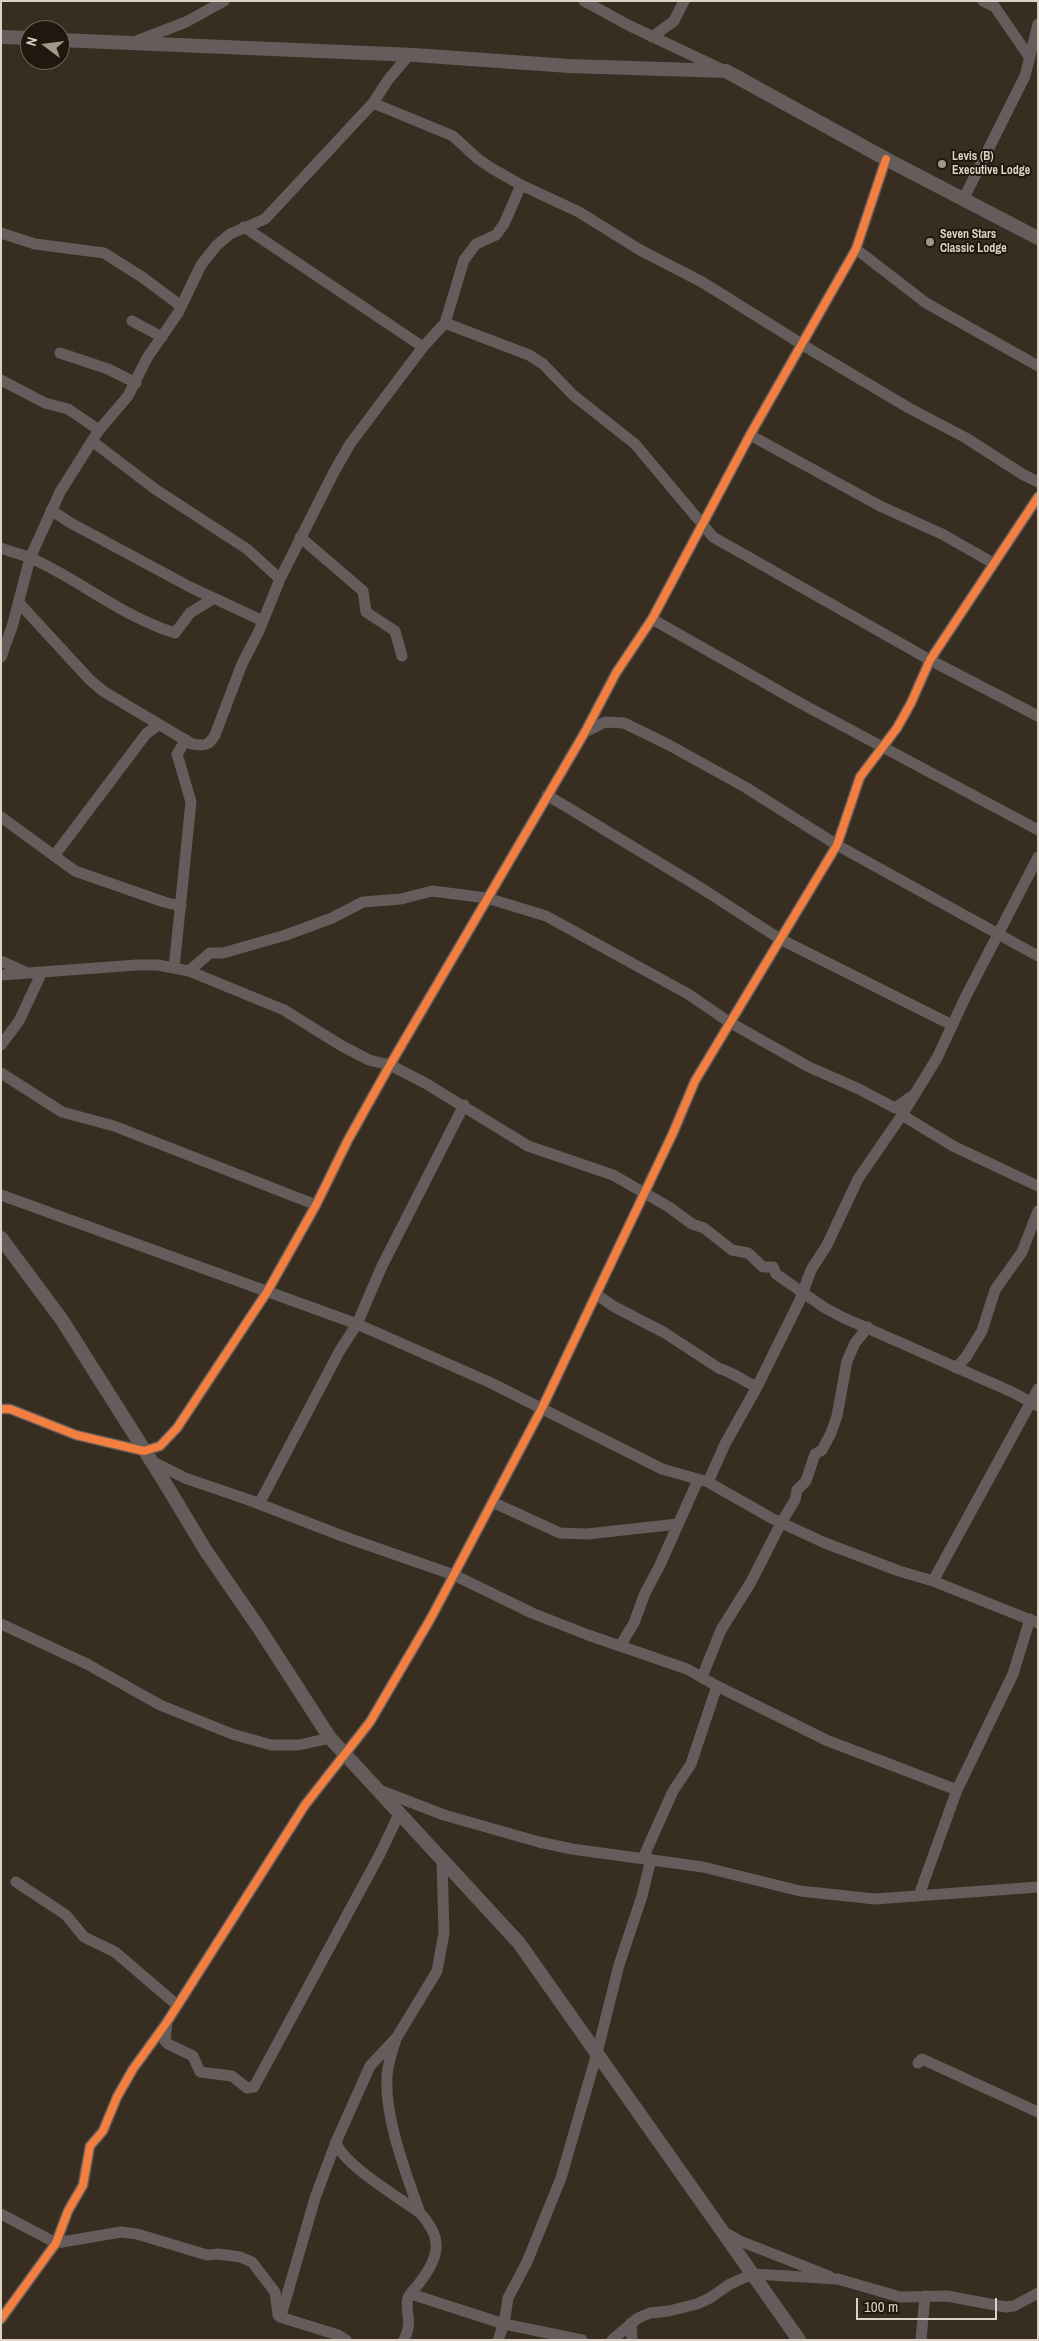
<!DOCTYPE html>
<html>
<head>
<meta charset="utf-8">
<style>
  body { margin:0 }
  #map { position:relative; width:1039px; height:2341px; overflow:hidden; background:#382d21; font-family:"Archivo Narrow",sans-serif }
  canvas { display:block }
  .frame { position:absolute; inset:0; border:2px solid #ded1c5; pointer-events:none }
  .north { position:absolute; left:20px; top:20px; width:50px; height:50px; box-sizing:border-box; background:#20180e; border:1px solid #6c6257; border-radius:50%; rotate:285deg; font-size:14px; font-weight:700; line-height:20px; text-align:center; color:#ded1c5 }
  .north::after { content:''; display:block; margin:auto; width:18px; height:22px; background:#a4988c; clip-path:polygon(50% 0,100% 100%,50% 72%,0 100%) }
  .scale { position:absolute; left:856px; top:2298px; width:141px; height:22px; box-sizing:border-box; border:2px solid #ded1c5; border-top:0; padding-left:6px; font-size:15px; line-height:18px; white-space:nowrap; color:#ded1c5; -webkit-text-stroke:4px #20180e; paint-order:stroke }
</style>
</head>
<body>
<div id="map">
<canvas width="1039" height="2341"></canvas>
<div class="frame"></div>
<div class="north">N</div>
<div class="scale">100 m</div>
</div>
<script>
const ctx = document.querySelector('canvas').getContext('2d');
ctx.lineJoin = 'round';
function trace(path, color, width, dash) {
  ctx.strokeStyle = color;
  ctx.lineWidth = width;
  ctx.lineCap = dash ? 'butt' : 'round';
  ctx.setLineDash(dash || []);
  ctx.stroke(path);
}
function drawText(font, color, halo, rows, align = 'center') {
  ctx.font = font + ' "Archivo Narrow",sans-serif';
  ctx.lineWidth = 4;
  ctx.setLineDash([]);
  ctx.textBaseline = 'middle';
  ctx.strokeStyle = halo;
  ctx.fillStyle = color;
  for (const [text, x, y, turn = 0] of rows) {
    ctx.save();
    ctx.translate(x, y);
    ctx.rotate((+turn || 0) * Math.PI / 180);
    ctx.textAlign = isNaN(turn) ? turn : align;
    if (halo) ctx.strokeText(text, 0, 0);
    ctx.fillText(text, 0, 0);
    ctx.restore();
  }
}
trace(new Path2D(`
  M584,1L628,25L723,70
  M983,1L995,7L1030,58
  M652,37L674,21L684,1
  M134,42L186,22L224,1
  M373,103L453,136L478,159L493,169L521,185L579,212L640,250L702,282L816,353L909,408L966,438L1022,474L1038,482
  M964,198L1025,76L1038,24
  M244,227L423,347
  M1,233L35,244L104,253L142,277L181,306
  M856,249L926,303L1038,366
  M132,321L162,337
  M445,323L529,355L543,364L573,395L635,444L713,537L930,660L1038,716
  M60,353L108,369L136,383
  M1,380L45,403L68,409L99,430
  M750,435L880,506L942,534L993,563
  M92,441L155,489L247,549L280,579
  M51,510L69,522L190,587L263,621
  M300,537L363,591L366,612L395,631L402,656
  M1,548C11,552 21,554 31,558C80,580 123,617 175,633L190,613L214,598
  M19,603L90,680L103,691L192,744C204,746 209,746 215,735L242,664L259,631L280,579L334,472L350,444L423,347L445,323L464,260L476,244L496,235L504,224L521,185
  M652,619L802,704L1038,830
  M1,657L12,627L30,558L60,492L99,430L128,396L147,358L178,313L201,265L216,246L230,234L265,219L373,103L388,80L409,55
  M585,732L605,722L624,723L669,745L745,787L837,845L1038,956
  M547,795L701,888L780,939L952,1025
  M1,817L75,871L164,902L181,906
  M54,856L146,734L158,725
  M1,961L25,972
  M174,968L191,802L177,754L186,740
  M189,971L210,953H223L286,935L332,918L363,902L401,899L432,891L487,898L546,916L568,928L688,994L729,1022L809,1067L859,1089L895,1108L915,1094
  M1,975L137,965H158L189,971L284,1010L342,1046L369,1060L390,1065L425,1083L528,1146L613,1175L669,1207L692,1224L704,1228L732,1250L748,1253L763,1267H773L776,1274L825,1308L842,1317L1012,1392L1038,1406
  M1,1045L19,1021L42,972
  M1,1073L62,1112L114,1126L316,1205
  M902,1115L953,1146L1038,1186
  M1,1195L357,1324L489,1382L662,1469L708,1482L773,1519L825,1543L899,1571L933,1581L1038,1623
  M596,1294L613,1306L665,1333L720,1369C729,1370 747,1383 757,1387
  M956,1368L966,1357L982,1331L995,1290L1022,1252L1038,1211
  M1,1409H10L76,1435L144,1451L160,1446L177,1428L267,1292L316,1205L348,1140L390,1065L585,732L616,673L652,619L750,435L856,249L886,159
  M151,1461L185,1478L249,1500L345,1537L454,1575L532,1613L588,1635L687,1669L717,1686L826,1740L957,1790
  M708,1482L725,1444L757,1387L800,1300L811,1270L827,1245L858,1179L902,1115L937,1058L965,998L1038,857
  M492,1502L560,1533L587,1534L678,1524
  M259,1504L339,1352L357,1324L382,1266L464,1105
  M933,1581L1038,1389
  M1,1624L87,1664L160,1705L232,1734L271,1745H299L330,1738
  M620,1646L634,1623L645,1593L659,1567L698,1480
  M702,1677L721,1630L751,1582L781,1523L795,1500L797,1490L806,1481L815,1454L822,1450L831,1433L837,1416L847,1361L855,1343L868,1327
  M379,1790L444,1815L539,1842L572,1849L703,1867L800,1891L875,1899L1038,1887
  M643,1858L673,1791L691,1764L717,1686
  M16,1882L66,1915L84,1937L115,1952L177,2005
  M919,1895L957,1790L1013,1674L1030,1619
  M167,2022L165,2041L168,2044L193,2056L200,2072L232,2076L247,2088L254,2087L380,1854L399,1814
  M396,2039C393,2048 390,2058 388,2068C381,2109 406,2174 420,2213
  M918,2063L922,2059L1038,2112
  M1,2214L56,2243L121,2232L137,2234L207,2255L219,2254L240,2257L252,2262L275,2292L278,2315L280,2317L338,2335L346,2340
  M724,2232L740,2241L829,2276
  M411,2294L504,2324L582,2340
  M281,2316L315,2198L336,2142
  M1,2319L56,2243L68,2211L83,2185L90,2146L103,2131L117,2097L133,2069L167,2022L305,1805L370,1722L431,1618L542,1408L673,1133L695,1081L837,845L860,777L897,728L911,703L930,660L1038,497
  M631,2323L632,2340
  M404,2340C414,2320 404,2312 408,2298C409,2293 417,2287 420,2282C440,2256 443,2238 420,2213C400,2198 342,2164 336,2142L370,2066L397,2037L437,1971L444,1933L442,1860
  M498,2340L504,2324L508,2298L527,2262L561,2178L597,2053L619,1965L642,1896L651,1859
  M612,2340L638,2318L650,2313L669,2311L697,2304L710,2298L730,2284L753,2274L838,2279L900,2297L947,2296L1006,2307L1014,2306L1038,2293
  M921,2340L925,2296`), '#645d5b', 11);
trace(new Path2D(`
  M1,37L30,38
  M60,40L414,55L569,66L726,71L886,159L1038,238
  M1,1238L62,1320L162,1478L206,1551L259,1628L330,1738L519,1943L799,2340`), '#645d5b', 14);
trace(new Path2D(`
  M1,1409H10L76,1435L144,1451L160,1446L177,1428L267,1292L316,1205L348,1140L390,1065L585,732L616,673L652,619L750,435L856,249L886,159
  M1,2319L56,2243L68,2211L83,2185L90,2146L103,2131L117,2097L133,2069L167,2022L305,1805L370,1722L431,1618L542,1408L673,1133L695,1081L837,845L860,777L897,728L911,703L930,660L1038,497`), '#f27e40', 8);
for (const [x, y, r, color] of [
  [942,164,5,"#a4988c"],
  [930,242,5,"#a4988c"]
]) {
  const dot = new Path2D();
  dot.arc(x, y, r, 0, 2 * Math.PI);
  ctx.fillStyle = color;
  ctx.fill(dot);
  trace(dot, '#20180e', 2);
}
drawText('bold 12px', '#ded1c5', '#20180e', [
  ["Levis (B)",952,157],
  ["Executive Lodge",952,171],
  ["Seven Stars",940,235],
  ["Classic Lodge",940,249]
], 'left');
</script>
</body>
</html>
